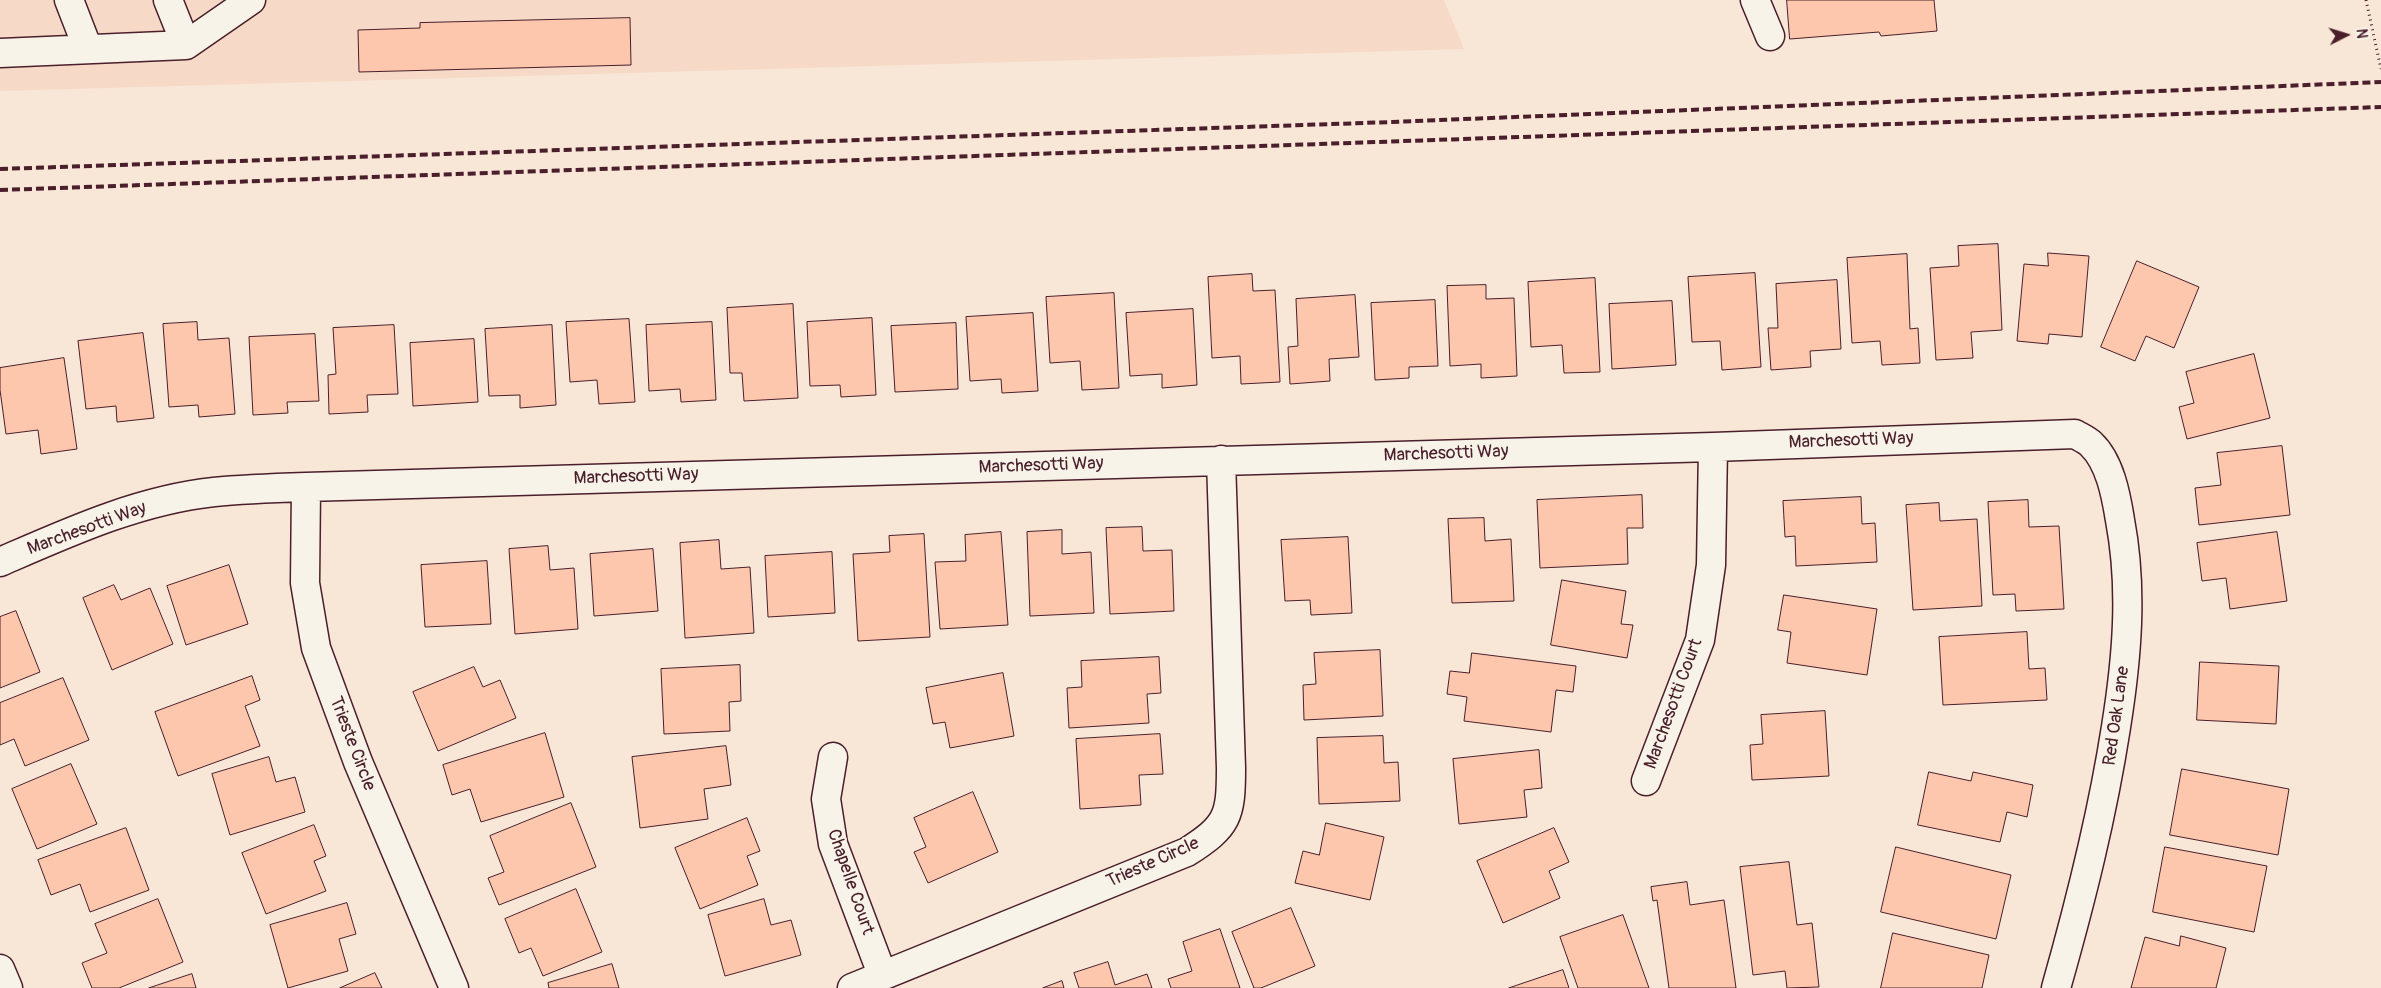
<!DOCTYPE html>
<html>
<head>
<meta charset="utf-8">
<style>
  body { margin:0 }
  #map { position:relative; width:2381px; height:988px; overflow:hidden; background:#f8e6d6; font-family:Pangolin,sans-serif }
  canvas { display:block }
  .north { position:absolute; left:2321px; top:10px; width:50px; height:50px; -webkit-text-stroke:4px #f7f3e8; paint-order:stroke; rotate:85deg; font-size:14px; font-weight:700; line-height:20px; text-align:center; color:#4a1f2b }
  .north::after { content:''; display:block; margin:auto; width:18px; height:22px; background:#4a1f2b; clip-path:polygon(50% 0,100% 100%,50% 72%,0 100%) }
</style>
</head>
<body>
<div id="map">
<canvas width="2381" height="988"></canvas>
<div class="north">N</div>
</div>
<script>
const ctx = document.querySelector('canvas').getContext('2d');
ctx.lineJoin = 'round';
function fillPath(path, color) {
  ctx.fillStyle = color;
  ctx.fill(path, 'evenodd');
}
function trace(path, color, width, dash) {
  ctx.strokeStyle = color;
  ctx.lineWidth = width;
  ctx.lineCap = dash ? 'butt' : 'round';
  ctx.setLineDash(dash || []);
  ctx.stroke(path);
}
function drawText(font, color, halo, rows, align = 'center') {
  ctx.font = font + ' Pangolin,sans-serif';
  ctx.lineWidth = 4.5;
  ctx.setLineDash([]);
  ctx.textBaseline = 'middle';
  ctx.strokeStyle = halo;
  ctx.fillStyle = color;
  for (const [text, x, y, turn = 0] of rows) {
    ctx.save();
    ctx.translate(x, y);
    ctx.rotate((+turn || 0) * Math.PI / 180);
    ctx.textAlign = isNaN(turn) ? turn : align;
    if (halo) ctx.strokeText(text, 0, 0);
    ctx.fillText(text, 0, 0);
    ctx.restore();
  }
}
fillPath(new Path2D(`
  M0,0H1444L1464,49L0,91Z`), '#f6d9c7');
const building = new Path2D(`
  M1787,0H1934L1937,31L1881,36L1879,32L1790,39Z
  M630,18L631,65L359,72L358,30L420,28V23Z
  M1998,244L2002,330L1971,332L1973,358L1936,360L1930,268L1959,266L1958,246Z
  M2048,253L2089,256L2082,337L2049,334L2048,344L2017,341L2024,264L2048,266Z
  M1907,254L1910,329L1918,328L1920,363L1882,365L1880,341L1852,343L1847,258Z
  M2137,261L2199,287L2174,348L2146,336L2135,361L2101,347Z
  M1755,273L1761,367L1722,370L1720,341L1692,342L1688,277Z
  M1252,274L1253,291L1275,290L1280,382L1241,384L1240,356L1212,358L1208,277Z
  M1595,278L1600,372L1564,373L1562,345L1531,347L1528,282Z
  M1837,280L1841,349L1810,351L1811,367L1771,370L1768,328H1778L1776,284Z
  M1486,285V299L1514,298L1517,376L1481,378V364L1450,366L1447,286Z
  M1114,293L1119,388L1082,390L1080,361L1050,363L1046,297Z
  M1355,295L1359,357L1329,359L1330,381L1290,384L1288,347L1298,346L1296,299Z
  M1435,300L1438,366L1409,367V378L1375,380L1371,303Z
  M1672,301L1676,365L1612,369L1609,304Z
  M793,304L798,398L744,401L742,373H730L727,308Z
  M1193,309L1197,385L1162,388V374L1130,376L1126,313Z
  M1033,313L1038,391L1002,393L1001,379L970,381L966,317Z
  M872,318L876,395L841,397L840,385L810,386L807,322Z
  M629,319L635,402L599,404L597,380L570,382L566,322Z
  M197,322L198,340L229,338L235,414L199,417L198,405L169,407L163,324Z
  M712,322L716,400L681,402L680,389L649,391L646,325Z
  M956,323L958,389L895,392L891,326Z
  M394,325L398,394L367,395L368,412L329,414L328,375L336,374L333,328Z
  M552,325L556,405L520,408V395L489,396L485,329Z
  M143,333L154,418L117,422L116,406L86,409L78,341Z
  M315,334L319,401L287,402L288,413L253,415L249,337Z
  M474,339L478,402L413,406L410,343Z
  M2254,354L2270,418L2187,439L2179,407L2194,403L2186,372Z
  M64,358L77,449L41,454L38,430L6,434L0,390V368Z
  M2282,446L2290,515L2199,525L2195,488L2221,485L2217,453Z
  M1642,495L1643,528H1627L1628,564L1540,568L1537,500Z
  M1861,497L1862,524L1875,523L1877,562L1796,566L1795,536L1785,537L1783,501Z
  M2028,500L2029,527L2059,526L2064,609L2016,611L2015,594L1993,595L1988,502Z
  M1939,503L1940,521L1977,519L1982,606L1913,610L1906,505Z
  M1484,518L1485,541L1511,539L1514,601L1452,603L1448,519Z
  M1142,527L1143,551L1172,550L1174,611L1110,614L1106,528Z
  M1062,530V554L1091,552L1094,613L1030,616L1027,532Z
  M1001,532L1008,625L940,629L935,562L966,561L965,535Z
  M2277,532L2287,601L2230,609L2226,578L2202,581L2197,543Z
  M924,534L930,637L858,641L853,554L890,552L889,536Z
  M1348,537L1352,613L1311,615L1310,600L1285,601L1281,540Z
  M719,540L721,569L750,567L754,633L685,638L680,543Z
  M548,546L550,570L574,568L578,629L515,634L509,549Z
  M653,549L658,611L594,616L590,554Z
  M832,552L835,613L768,617L765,556Z
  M487,561L491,624L425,627L421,565Z
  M229,565L248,624L186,645L167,586Z
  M1562,580L1626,591L1621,624L1633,625L1627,658L1551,645Z
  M114,585L121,600L150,588L173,644L112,670L83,598Z
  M1784,595L1877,609L1867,675L1787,663L1791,632L1778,630Z
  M16,611L40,672L0,688V617Z
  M2027,632L2029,669L2045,668L2047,700L1943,705L1939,637Z
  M1380,650L1383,716L1304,720L1303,685L1316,684L1314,653Z
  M1472,653L1576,666L1573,692L1556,690L1551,732L1464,721L1467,697L1447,694L1450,671L1469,673Z
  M1159,657L1161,693L1147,694L1149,723L1069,728L1067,688L1082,687L1081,661Z
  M2200,662L2279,666L2276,724L2197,720Z
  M740,665L741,701L729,702L730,731L664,734L661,669Z
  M474,667L483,687L500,680L516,718L438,751L413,692Z
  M1003,673L1014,736L950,748L945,722L933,724L926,688Z
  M252,676L260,700L245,706L260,746L178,776L155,712Z
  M63,678L89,740L25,766L14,739L0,745V703Z
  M1825,711L1829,776L1752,780L1750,745L1763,744L1761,715Z
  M545,733L564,797L481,822L470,789L452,795L443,765Z
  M1160,734L1163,774L1139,775L1141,805L1080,809L1076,739Z
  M1383,736L1384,763L1398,762L1400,801L1319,804L1317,738Z
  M726,746L731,785L704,789L708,819L640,828L632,757Z
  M1539,750L1542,788L1524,790L1527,817L1459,824L1453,759Z
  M269,757L276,782L295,777L305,812L230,835L212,774Z
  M71,764L97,824L37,849L12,789Z
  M2182,769L2289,789L2278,855L2170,835Z
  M1929,772L1971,781L1973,772L2033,785L2027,817L2007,812L2000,842L1918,825Z
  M973,792L998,852L928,883L914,852L926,847L914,818Z
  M571,803L596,867L499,905L488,878L504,872L490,836Z
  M747,818L760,851L747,856L758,885L700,909L675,848Z
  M1326,823L1384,837L1370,900L1295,883L1303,851L1319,855Z
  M314,825L326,856L314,861L326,891L266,914L242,853Z
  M126,828L149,890L90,912L80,884L51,895L38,860Z
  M1554,828L1569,862L1549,871L1560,898L1503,923L1477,861Z
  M1896,847L2011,875L1996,939L1881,912Z
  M2165,847L2267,866L2254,932L2153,912Z
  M1789,862L1797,925L1812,923L1819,987L1787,988L1785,971L1753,975L1740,867Z
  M1687,882L1690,905L1724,900L1736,988H1669L1657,900L1653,901L1651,887Z
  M576,889L602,952L543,976L531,948L519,953L505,919Z
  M158,899L183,962L119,988H92L82,963L107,953L95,924Z
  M764,899L771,925L791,920L801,955L725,976L708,915Z
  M347,903L356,934L339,939L348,971L288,988L270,925Z
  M1291,908L1315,966L1261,988H1254L1232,932Z
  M1623,915L1649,988H1578L1560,937Z
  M1220,929L1240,988H1171L1168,979L1192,971L1183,942Z
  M1893,933L1989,955L1982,988H1881Z
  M2181,936L2226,948L2216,988H2131L2145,937L2179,946Z
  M1108,962L1115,985L1147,974L1152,988H1079L1074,973Z
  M612,964L619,988H549L548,983Z
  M1563,970L1569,988H1509Z
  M375,973L382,988H340Z
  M192,974L196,988H149Z
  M1062,981L1064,988H1043Z`);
fillPath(building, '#fcc7ad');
trace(building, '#4a1f2b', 1);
const minor = new Path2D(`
  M69,0L88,49
  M168,0L186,45
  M1755,0L1770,36
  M0,53L186,45L251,0
  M306,487L305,583L316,648L358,762L454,988
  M0,562C69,532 139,500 214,492C244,489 275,488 306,487L1713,447L2075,434C2080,437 2087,440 2091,444C2110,462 2116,495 2120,520C2133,589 2127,658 2116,727C2102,817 2081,900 2056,988
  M833,757L826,799L833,844L882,974
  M1646,781L1700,640L1711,565L1713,447
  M0,969L8,988
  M852,988L1187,852C1228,826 1231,816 1231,768L1221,460`);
trace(minor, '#4a1f2b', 31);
trace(new Path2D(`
  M2366,0L2381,69`), '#4a1f2b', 3, [1, 4]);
trace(minor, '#f7f3e8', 28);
trace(new Path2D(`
  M0,169L1392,122L2381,82
  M0,190L2381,107`), '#4a1f2b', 4, [8, 4]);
drawText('18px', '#4a1f2b', '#f7f3e8', [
  ["Marchesotti Way",1851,441,-2],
  ["Marchesotti Way",1446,454,-2],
  ["Marchesotti Way",1041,466,-2],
  ["Marchesotti Way",636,477,-2],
  ["Marchesotti Way",87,529,-20],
  ["Marchesotti Court",1674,704,-70],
  ["Red Oak Lane",2117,716,-82],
  ["Trieste Circle",352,744,69],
  ["Trieste Circle",1153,863,-24],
  ["Chapelle Court",850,882,71]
]);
</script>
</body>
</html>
